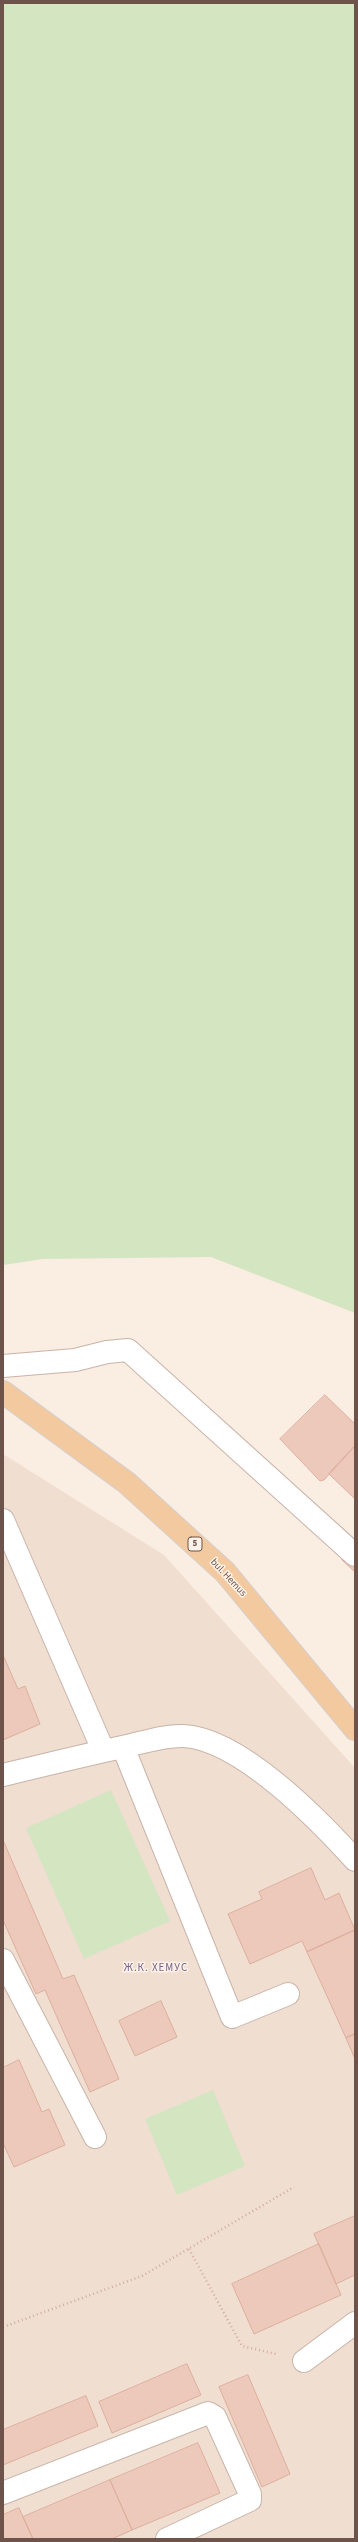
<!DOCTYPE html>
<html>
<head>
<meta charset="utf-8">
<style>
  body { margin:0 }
  #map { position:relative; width:358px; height:2542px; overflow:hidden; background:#faede1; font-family:"Source Sans 3",sans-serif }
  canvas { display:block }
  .frame { position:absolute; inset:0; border:4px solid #6e534b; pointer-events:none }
</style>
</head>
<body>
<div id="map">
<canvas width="358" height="2542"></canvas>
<div class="frame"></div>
</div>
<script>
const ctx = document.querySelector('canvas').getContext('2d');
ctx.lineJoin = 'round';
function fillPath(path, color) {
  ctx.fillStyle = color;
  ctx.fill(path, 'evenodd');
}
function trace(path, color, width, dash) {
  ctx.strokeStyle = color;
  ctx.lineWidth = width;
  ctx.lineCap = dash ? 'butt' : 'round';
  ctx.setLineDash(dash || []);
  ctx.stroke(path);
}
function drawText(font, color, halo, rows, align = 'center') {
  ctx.font = font + ' "Source Sans 3",sans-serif';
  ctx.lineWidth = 3;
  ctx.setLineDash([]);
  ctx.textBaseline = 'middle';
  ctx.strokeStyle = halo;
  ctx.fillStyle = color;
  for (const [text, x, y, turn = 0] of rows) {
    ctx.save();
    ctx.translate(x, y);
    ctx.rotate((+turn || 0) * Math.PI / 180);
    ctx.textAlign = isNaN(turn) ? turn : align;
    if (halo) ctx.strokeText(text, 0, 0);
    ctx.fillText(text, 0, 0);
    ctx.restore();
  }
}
fillPath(new Path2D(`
  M3,1454L164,1555L355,1768V2539H3Z`), '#f0ded1');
fillPath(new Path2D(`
  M3,3H355V1313L211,1257L43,1259L3,1265Z
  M111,1790L170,1921L84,1959L26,1828Z
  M213,2090L245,2166L177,2195L145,2119Z`), '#d4e5c2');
const building = new Path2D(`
  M325,1395L355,1424V1446L324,1480L320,1481L280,1439Z
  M354,1447L355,1448V1499L329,1474Z
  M355,1546V1572L342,1560Z
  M3,1655L18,1689L25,1686L40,1724L3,1740Z
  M3,1840L63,1979L74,1975L119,2079L90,2092L45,1990L36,1994L3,1920Z
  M311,1868L325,1900L339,1893L355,1930L307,1952L302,1941L250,1964L228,1914L262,1899L259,1892Z
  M355,1930V2034L346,2038L307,1952Z
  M161,2001L177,2037L135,2056L119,2021Z
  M355,2034V2059L346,2038Z
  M19,2060L42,2112L49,2109L65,2145L14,2167L3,2143V2068Z
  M355,2216V2275L336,2284L314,2234Z
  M319,2244L341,2295L254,2334L232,2284Z
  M187,2364L201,2395L112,2433L99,2402Z
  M248,2375L290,2474L262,2487L219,2387Z
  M86,2396L98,2426L3,2465V2430Z
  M198,2443L220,2493L132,2530L110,2480Z
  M110,2480L132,2530L112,2539H33L23,2517Z
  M19,2508L33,2539H3V2515Z`);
fillPath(building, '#ecc9bb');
trace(building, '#deaf9d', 1);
const minor = new Path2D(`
  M3,1366L75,1360L107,1352L128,1350L355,1555
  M3,1520L103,1750
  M123,1747L232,2017L288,1994
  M3,1775C44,1765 85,1755 127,1746C145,1742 165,1735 184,1736C240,1739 318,1819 355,1860
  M3,1960L95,2137
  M304,2361L355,2323
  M3,2493L208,2413L215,2417L250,2494V2500L167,2539`);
const major = new Path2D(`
  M3,1392L127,1483L225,1572L355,1729`);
trace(minor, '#c9b4aa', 24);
trace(major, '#d6cfcd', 24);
trace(new Path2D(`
  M189,2249L242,2346L276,2354
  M3,2327L142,2276L294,2187`), '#d1ad9f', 2.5, [1, 3]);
trace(minor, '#fff', 22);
trace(major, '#f3ca9f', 22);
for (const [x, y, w] of [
  [195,1544,14]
]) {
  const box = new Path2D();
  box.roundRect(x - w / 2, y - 7, w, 14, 3);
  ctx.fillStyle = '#fdf2e7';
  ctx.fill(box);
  trace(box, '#6e534b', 1);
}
drawText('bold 9px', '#6e534b', null, [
  ["5",195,1544]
]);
drawText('10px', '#6e534b', '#fdf2e7', [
  ["bul. Hemus",228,1578,47]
]);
ctx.letterSpacing = '1px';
drawText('11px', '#79638b', '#fdf2e7', [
  ["Ж.К. ХЕМУС",156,1969]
]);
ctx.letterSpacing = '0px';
</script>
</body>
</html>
